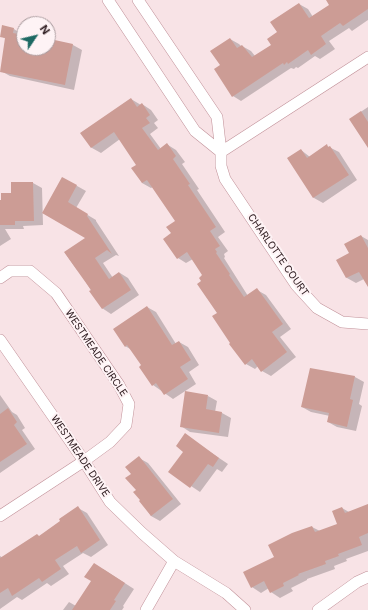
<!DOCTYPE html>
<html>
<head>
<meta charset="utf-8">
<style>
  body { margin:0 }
  #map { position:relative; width:368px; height:610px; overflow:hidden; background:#f8e3e6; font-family:Inter,sans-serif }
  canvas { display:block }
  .north { position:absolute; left:16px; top:16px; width:40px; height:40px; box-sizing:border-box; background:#fef3f5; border:1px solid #a99b9e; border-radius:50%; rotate:55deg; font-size:11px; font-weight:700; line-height:16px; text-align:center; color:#2a181c }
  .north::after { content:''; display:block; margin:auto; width:14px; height:18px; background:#1d6963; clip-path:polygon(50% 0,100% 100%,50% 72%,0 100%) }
</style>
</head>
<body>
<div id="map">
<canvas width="368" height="610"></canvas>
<div class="north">N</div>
</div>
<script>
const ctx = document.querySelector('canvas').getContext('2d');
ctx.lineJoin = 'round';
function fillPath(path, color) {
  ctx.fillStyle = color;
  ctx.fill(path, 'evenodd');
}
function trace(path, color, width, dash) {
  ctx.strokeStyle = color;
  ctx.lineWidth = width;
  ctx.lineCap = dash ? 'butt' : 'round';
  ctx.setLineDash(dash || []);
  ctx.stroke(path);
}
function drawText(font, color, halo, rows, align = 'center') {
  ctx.font = font + ' Inter,sans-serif';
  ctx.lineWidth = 4;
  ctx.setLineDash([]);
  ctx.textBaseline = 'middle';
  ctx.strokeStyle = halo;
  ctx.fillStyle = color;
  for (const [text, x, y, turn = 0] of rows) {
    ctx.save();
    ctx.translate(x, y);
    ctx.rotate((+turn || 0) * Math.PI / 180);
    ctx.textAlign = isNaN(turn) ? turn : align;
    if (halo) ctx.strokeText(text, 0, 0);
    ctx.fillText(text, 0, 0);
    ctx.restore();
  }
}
fillPath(new Path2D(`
  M330,0H368V20L352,31L349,28L329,41L335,49L320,59L315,56L298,68L296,67L294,69L291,68L241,101L233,96L221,65L230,39L239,44L241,46H242L251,51L255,56L272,45L278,32L299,4L308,9L313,17L330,5Z
  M14,29L24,36V48H48V40L73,45L82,50L74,90L10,76L1,71L6,39L1,36Z
  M131,99L141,105L142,104L151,110L158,120L154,123L158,128L150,134L161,149L168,145L176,150L185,162L182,164L199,189L197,190L225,232L218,237L228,251L224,254L225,257L224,258L248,296L257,290L266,295L291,329L280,337L296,357L271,376L262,371L258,366L255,369L246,364L232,343L202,282L204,275L193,259L186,263L178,258L172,233L176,221L153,187L151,188L142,183L138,165L120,139L101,153L92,148L82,133Z
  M368,107V146L350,119Z
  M327,146L339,152L357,180L323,203L314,198L288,158L301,150L310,157Z
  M63,178L86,191L76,208L96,220V221L119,256L116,255L103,263L113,278L120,273L128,278L139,295L111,314L102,308L79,271L77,270L65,253L87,238L43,213Z
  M12,183H33L42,188L43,225L23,226L24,229H5L11,239L0,246V201L12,194Z
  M361,236L368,240V281L364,279L356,283L347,278L338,260L350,253Z
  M147,307L156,312L176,344L179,342L188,347L199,365L189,372L196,384L173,399L153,385L143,366L132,350L125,346Z
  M311,369L355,377L364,382L359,404L362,406L356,431L337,427L328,422L330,416L311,412L302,407Z
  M0,395L12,412L17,415L25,428L22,430L35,449L0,473Z
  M208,396L217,401L215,412L222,413L231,418L228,437L190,432L181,426Z
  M185,435L228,464L222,472L217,469L200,492L170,472L184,452Z
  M139,458L148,463L181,504L160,521L151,516L141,500L132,474Z
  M368,505V551L346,559L347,561L334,566L335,569L307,579V580L291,588L293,591L280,598L271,592L269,588L261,593L252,587L275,557L312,527L320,531L338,525L342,508L349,512Z
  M78,508L87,513L108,545L91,557L83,553L63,566L69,574L51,586L47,583L22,600L17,597L0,609V556L3,558L40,537L62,521Z
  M103,569L134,589L123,606L124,607L122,610H63L69,602L76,606Z`), '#0003');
fillPath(new Path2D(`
  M326,0H368V9L343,26L340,23L321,36L326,44L311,55L308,50L288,64L287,62L284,65L283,63L232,97L214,69L220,65L210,51L230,38L237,48L242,45L252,57L271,45L267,39L277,32L270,22L299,3L309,18L329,5Z
  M2,25L14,28L13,33L24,35V48H48V41H50V39L73,44L65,85L0,72L5,38L0,37Z
  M131,98L137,107L142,103L150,115L146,118L150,123L142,128L158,150L167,143L176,156L173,159L190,184L188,185L216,227L210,231L220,246L215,249L217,252L216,253L230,274L229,275L244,297L257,288L283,324L272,332L287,352L261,372L252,359L245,365L229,344L230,343L212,316L217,313L197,284L201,281L199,278L202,275L187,252L177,259L163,239L171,233L166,227L175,221L147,180L142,183L131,168L136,165L114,132L91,148L80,133Z
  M361,111L368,122V148L349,119Z
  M327,144L328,147L330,146L349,175L313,198L287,158L301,149L307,158Z
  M62,177L77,185L68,202L88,214L87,216L112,254L107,250L95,258L109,279L119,272L131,290L102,309L89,291L91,290L64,252L85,238L42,213Z
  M11,182H33L34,221H15V225H0V200H1V193H11Z
  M361,235L368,248V287L359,272L346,278L336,260L349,253L344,244Z
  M147,306L172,345L179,341L191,360L180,367L188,379L164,395L156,383L152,386L139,367L141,365L127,345L125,347L113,329Z
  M310,368L355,376L350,399L353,400L347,427L327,422L329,413L301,407Z
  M185,391L208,395L206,409L222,412L219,433L180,427Z
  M8,408L17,422L14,425L27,444L0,462V414Z
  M185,433L219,458L213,467L208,464L190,488L168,472L183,452L176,446Z
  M139,456L173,499L151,516L139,501L140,500L133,492L136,490L125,478L131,474L125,467Z
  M368,504V533L359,537L362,545L338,554L339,556L325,561L326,564L298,574L299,575L283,583L284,586L270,593L264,581L251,588L243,572L274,557L268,545L292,533L312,526L315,532L337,524L332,511L342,507L345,513Z
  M78,506L100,540L81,553L77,546L55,560L61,569L42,582L39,578L12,596L8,588L0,593V558L37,534L39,536L60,521L59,519Z
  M94,563L125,583L114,600L116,601L110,610H72L91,581L84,577Z`), '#cc9c95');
const street = new Path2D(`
  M108,0L195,131L221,152
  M138,0L217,117L221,152V166L225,179L296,285L317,308L342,322L368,324
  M221,152L368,57
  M0,278L10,271H30L56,293L119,385L129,404L126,425L110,442L84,461L0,516
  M0,340L84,461L110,502L142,533L174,561L226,593L245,610
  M146,610L174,561
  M318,610L357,582L368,577`);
trace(street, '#c19199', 12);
trace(street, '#fff', 11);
drawText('10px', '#2a181c', '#fef3f5', [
  ["CHARLOTTE COURT",278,255,55],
  ["WESTMEADE CIRCLE",96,353,56],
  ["WESTMEADE DRIVE",80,456,56]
]);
</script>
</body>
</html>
